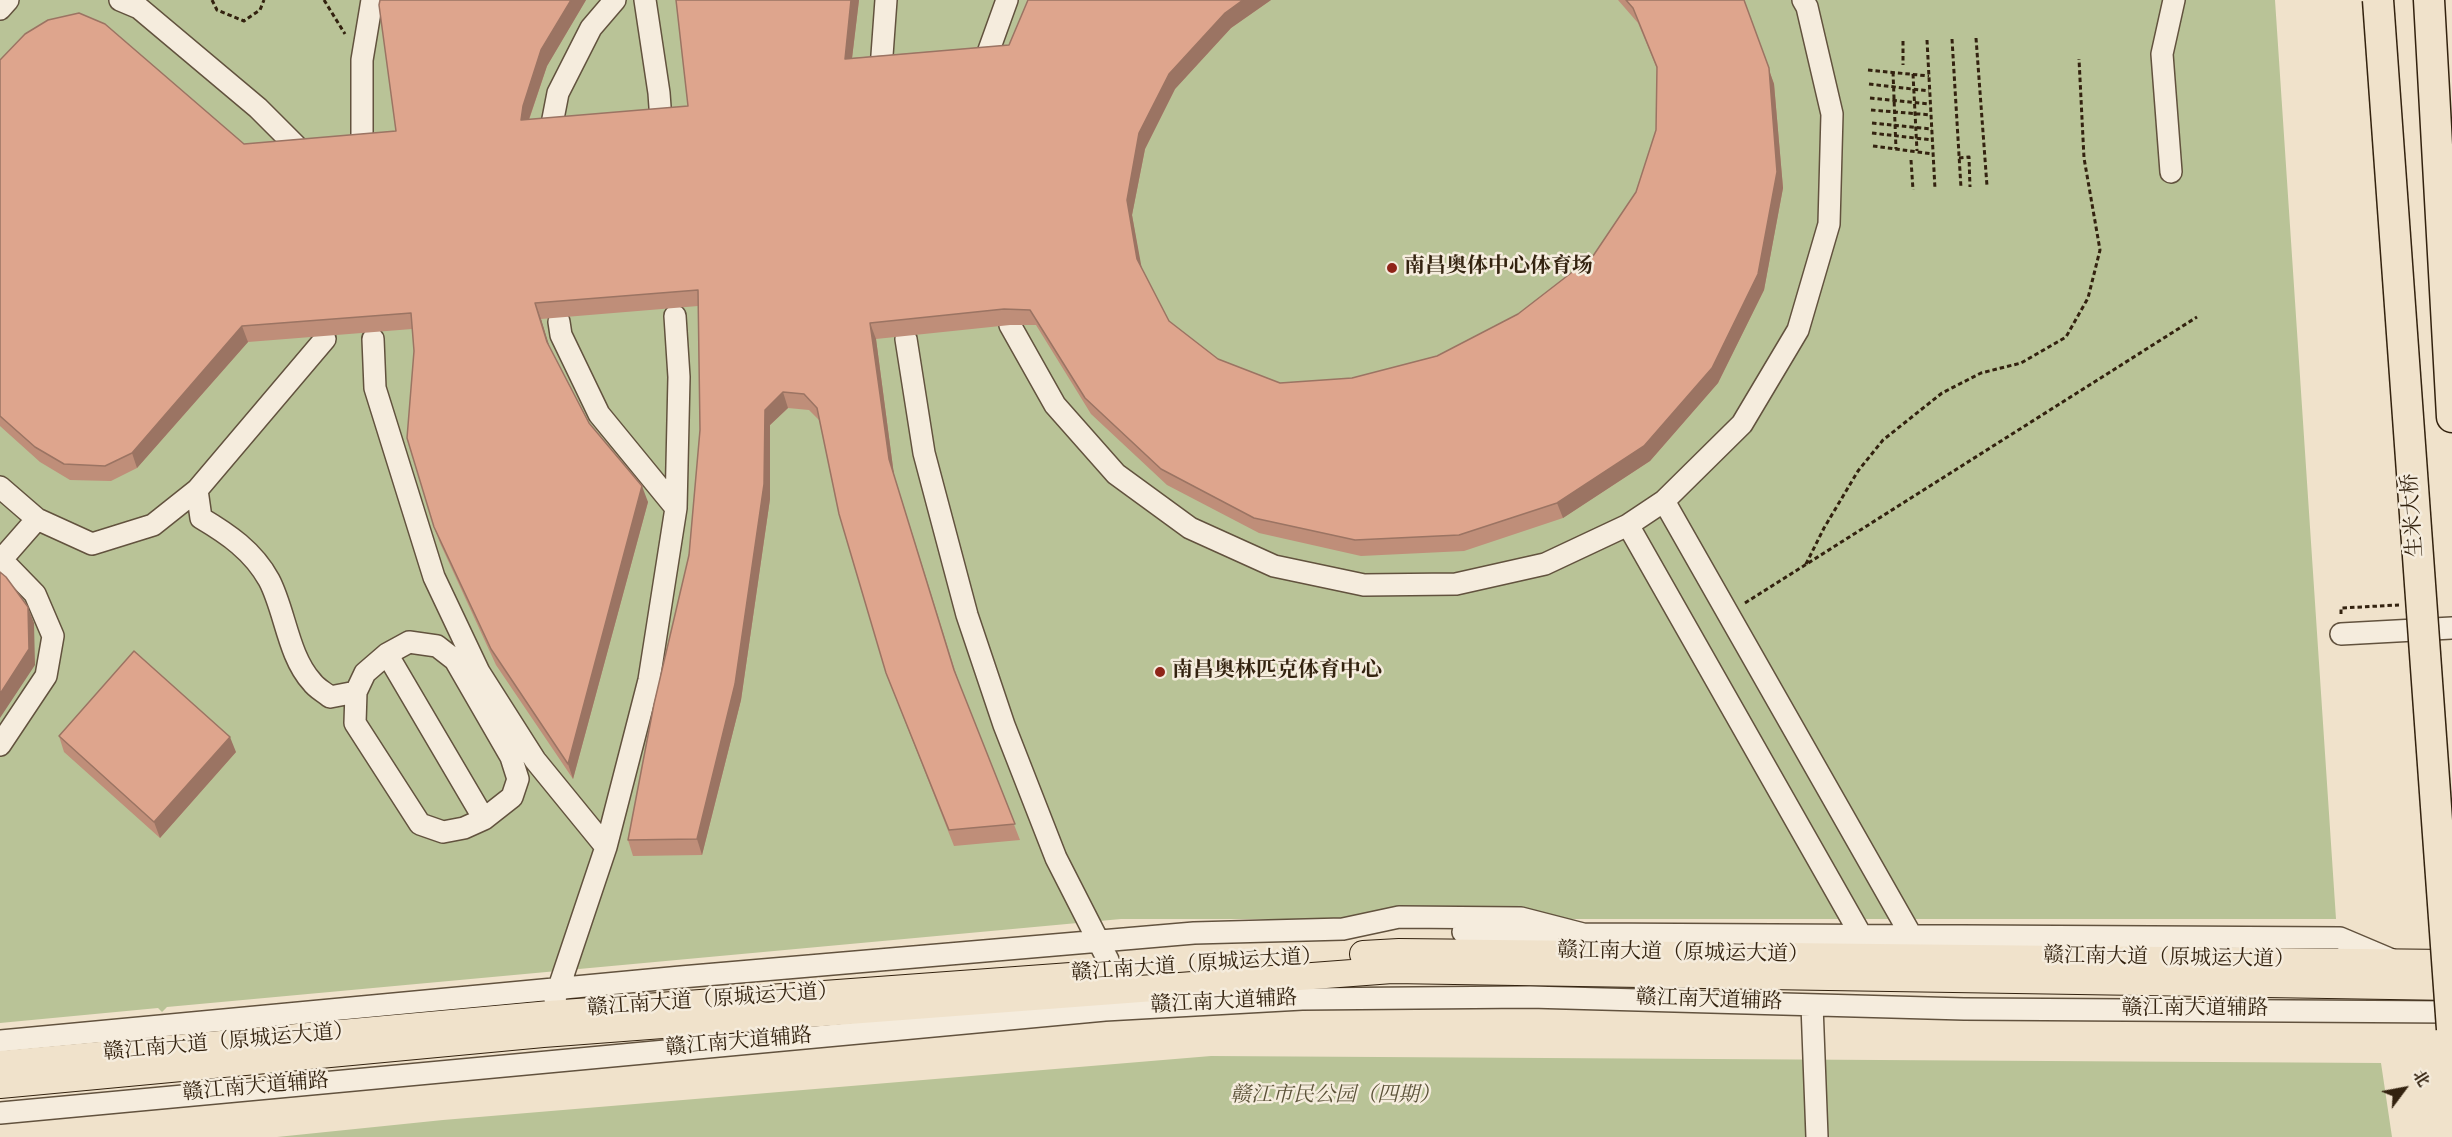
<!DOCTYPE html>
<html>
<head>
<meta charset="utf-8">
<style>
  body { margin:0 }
  #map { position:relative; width:2452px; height:1137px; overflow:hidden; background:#f0e2cb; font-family:"Sorts Mill Goudy","Noto Serif SC",serif }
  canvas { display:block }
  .north { position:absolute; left:2374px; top:1059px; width:60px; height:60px; -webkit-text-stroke:4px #f5ecdd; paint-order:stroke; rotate:58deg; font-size:16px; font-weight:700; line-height:24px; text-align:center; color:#33220f }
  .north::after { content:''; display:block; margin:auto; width:21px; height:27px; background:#33220f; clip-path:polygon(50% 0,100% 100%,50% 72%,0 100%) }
</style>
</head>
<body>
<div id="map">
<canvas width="2452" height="1137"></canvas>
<div class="north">北</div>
</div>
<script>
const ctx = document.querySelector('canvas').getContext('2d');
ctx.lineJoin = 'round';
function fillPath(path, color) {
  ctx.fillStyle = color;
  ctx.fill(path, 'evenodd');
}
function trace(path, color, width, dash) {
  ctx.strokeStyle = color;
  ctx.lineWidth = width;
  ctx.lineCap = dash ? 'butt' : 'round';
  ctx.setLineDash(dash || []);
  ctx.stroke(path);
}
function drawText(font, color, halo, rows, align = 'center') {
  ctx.font = font + ' "Sorts Mill Goudy","Noto Serif SC",serif';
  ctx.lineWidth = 5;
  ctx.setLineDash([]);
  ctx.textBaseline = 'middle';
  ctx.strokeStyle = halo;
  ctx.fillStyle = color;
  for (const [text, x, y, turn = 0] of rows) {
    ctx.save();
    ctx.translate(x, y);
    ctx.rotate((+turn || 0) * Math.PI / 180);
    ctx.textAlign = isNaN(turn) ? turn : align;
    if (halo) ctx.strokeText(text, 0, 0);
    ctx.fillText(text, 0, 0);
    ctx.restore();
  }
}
fillPath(new Path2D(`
  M0,0H2275L2336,919H1121L167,1007L162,1012L158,1008L0,1023Z
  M1211,1056L2381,1063L2392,1137H277L443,1120Z`), '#b9c397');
const minor = new Path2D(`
  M120,0L139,8L258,108L299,149
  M645,0L659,93L661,121
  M0,9L8,0
  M881,69L886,0
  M984,73L985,61L1007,0
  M551,129L558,93L591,28L615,0
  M362,147V60L372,0
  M2171,172L2162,54L2174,0
  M1003,296L1010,325L1055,405L1116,474L1190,528L1274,566L1364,585L1456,584L1545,564L1628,525L1664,501L1742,424L1798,330L1829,224L1832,114L1807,7L1803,0
  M559,322L561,335L599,414L676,508
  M373,339L375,388L434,577L479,672L535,760L606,847
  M906,339L924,453L967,615L1004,725L1056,858L1108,960L1113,987
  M0,487L37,519
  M197,490L201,518C228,534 253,551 269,580C285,610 288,656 312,682C316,688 324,692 330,697L356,692
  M1664,501L1916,944
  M1628,525L1866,944
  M0,558L35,594L53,636L46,676L0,745
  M2,559L37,519L92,544L153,525L197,490L325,339
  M2341,634L2452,628
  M409,642L437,646L455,660L511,757L518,779L512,797L484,819L464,828L443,832L420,824L355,723L356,692L365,673L387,654Z
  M387,654L484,819
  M1463,932L1549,934
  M555,999L606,847L649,680L676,508L679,377L675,316
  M1812,1005L1817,1137
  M0,1041L681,977L1194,933L1343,929L1399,917L1521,918L1583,934L2340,938L2392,960
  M0,1113L1105,1010L1302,999L1530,997L1964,1009L2452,1012`);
const major = new Path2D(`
  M1363,954L1399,952L2452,963
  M0,1064L550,1014L1112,973
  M0,1085L543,1034L1392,970L2452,987`);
const highway = new Path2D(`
  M2429,0L2452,417`);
trace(minor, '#62523e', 24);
trace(major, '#33220f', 28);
trace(highway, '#33220f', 33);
trace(new Path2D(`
  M212,0L217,10L244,21L260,10L264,0
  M324,0L345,34
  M1976,38L1987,186
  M1952,39L1961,188
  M1927,40L1935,189
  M1903,41V65
  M1893,72L1896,149
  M1913,74L1917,151
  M1869,84L1929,91
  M1870,98L1930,104
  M1871,110L1931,115
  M1872,123L1932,129
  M1872,133L1932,140
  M1873,146L1933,154
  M1959,158L1969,157L1970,187
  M1911,160L1913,190
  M1806,564L1824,528L1858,471L1883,440L1942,393L1981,373L2021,363L2066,337L2088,298L2100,250L2084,158L2079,59
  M1745,603L2197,317
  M2341,614V608L2399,605`), '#33220f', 3, [4.5, 3]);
trace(minor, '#f5ecdd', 21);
trace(major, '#f0e2cb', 26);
trace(highway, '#f0e2cb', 30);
const highwayBridge = new Path2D(`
  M2378,0L2452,1029`);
trace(highwayBridge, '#33220f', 33, []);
trace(new Path2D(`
  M1868,70L1929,76`), '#33220f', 3, [4.5, 3]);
trace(highwayBridge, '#f0e2cb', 30);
fillPath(new Path2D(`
  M380,0H586L547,66L529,120L688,106L859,0L852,58L1009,45L1028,0H1271L1231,28L1175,89L1145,149L1132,215L1141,268L1169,321L1218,359L1280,383L1352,378L1437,356L1518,314L1593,256L1636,192L1656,130L1657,69L1638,23L1618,0H1744L1774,84L1783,188L1764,290L1718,383L1650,461L1563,518L1464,551L1361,556L1259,533L1167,485L1091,414L1036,325H1010L876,339L894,475L958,680L1020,840L954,846L886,673L820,421L809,410L788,408L770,425V499L741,700L702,855L633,856L628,840L689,555L700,430L698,306L541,319L549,347L589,423L648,502L573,779L496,665L440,543L434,527L412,329L248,342L137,468L111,481L70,480L40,462L0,426V60L244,144L396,131Z
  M59,736L236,752L160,838L64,752Z`), '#bf8e79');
fillPath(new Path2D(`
  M571,0H586L547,66L528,122L521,120L523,106L541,50Z
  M851,0H859L850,75L845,59Z
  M1243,0H1271L1231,28L1175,89L1145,149L1132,215L1143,275L1137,259L1127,200L1139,133L1169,74L1225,13Z
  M1744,0L1774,84L1783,188L1764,290L1718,383L1650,461L1563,518L1557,503Z
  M535,303L541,319L553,358L547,342Z
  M870,323L876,339L894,475L960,685L889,459Z
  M242,326L248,342L137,468L132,453Z
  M783,392L788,408L770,425V499L741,700L702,855L697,839L765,410Z
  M642,486L648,502L573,779L568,764Z
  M28,607L34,623L35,665L0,718V694Z
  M230,737L236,752L160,838L154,822Z`), '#9b7463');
const building = new Path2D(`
  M380,0H571L541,50L523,106L521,120L688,106L676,0H851L845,59L1009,45L1028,0H1243L1225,13L1169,74L1139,133L1127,200L1137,259L1169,321L1218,359L1280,383L1352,378L1437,356L1518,314L1593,256L1636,192L1656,130L1657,67L1633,8L1626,0H1744L1769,68L1777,172L1758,274L1712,368L1644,446L1557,503L1459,535L1355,540L1254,518L1161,469L1085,398L1030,310L1004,309L870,323L889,459L954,670L1015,824L949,830L886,673L839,514L817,408L804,394L783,392L765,410L764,484L735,684L697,839L628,840L654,704L689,555L700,430L698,290L535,303L547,342L589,423L642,486L568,764L491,649L434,527L407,438L414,351L411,313L242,326L132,453L105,466L64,464L35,447L0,416V60L25,34L48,20L79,13L105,24L244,144L396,131L379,5Z
  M0,572L6,577L28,607L29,649L0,694Z
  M134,651L230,737L154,822L59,736Z`);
fillPath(building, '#dea58d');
trace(building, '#9b7463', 1.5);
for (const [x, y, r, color] of [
  [1392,268,6,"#8f2418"],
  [1160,672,6,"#8f2418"]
]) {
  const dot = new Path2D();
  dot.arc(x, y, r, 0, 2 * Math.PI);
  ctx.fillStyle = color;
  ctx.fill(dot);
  trace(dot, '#f5ecdd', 2);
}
drawText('bold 21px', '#33220f', '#f5ecdd', [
  ["南昌奥体中心体育场",1404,268],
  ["南昌奥林匹克体育中心",1172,672]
], 'left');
drawText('21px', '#33220f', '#f5ecdd', [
  ["生米大桥",2415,515,-94],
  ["赣江南大道（原城运大道）",1683,955,1],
  ["赣江南大道（原城运大道）",2169,960,1],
  ["赣江南大道（原城运大道）",1197,967,-4],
  ["赣江南大道（原城运大道）",713,1002,-4],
  ["赣江南大道辅路",1709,1002,2],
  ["赣江南大道辅路",1224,1004,-3],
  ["赣江南大道辅路",2195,1010],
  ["赣江南大道（原城运大道）",229,1044,-5],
  ["赣江南大道辅路",739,1044,-5],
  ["赣江南大道辅路",256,1089,-5]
]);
drawText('italic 21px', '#5b5238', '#f5ecdd', [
  ["赣江市民公园（四期）",1335,1097]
]);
</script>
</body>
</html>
